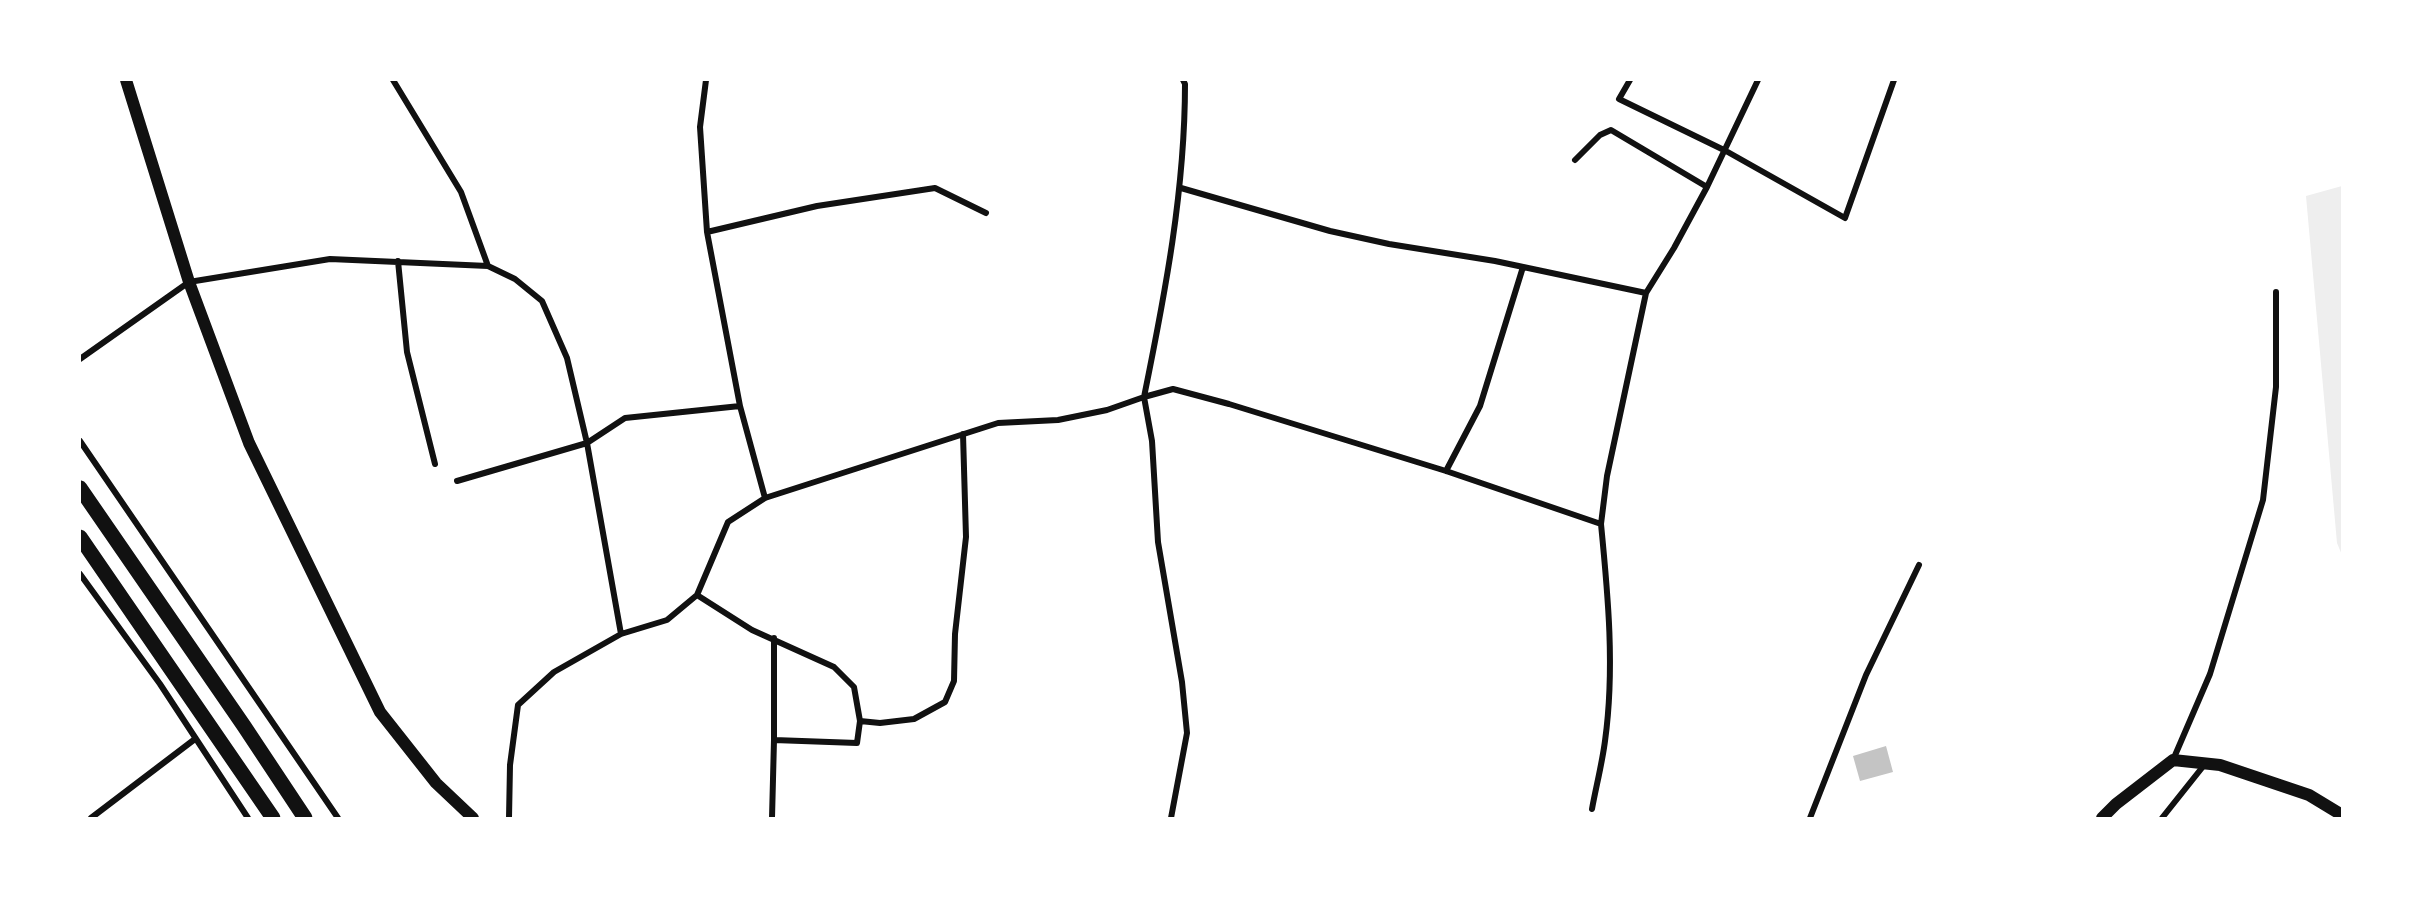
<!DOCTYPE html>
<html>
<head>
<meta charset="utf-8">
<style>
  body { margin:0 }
  #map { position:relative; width:2422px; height:898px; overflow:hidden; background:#fff; font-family:Cabin,sans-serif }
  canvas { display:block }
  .frame { position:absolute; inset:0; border:81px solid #fff; pointer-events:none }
</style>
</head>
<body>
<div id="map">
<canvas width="2422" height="898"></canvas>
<div class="frame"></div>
</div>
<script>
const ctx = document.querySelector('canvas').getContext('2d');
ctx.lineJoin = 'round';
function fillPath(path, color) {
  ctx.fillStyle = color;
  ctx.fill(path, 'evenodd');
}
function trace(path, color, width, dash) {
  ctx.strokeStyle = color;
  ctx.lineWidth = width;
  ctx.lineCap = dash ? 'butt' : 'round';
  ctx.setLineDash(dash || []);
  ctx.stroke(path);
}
fillPath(new Path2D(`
  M2342,186V555L2337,543L2306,196Z`), '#eee');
fillPath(new Path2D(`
  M1886,746L1893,772L1860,781L1853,756Z`), '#c4c4c4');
trace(new Path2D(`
  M393,80L461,192L488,266
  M706,80L700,127L707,232L817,206L935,188L986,213
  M1630,80L1619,99L1726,151L1845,218L1894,80
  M1575,160L1600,135L1611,130L1707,187
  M1181,188L1330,231L1389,244L1495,261L1646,293
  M707,232L740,406L765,498
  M398,261L407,352L435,464
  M80,359L189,282L330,259L488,266L515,279L542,301L567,358L587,443L621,634
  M80,441L338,818
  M1446,471L1480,406L1523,267
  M457,481L587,443L625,418L740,406
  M1601,524L1607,476L1646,293L1674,248L1707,187L1758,80
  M80,574L160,684L248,818
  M697,595L752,630L834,667L854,687L860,721L857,743L774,740L772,818
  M774,638V740
  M860,721L880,723L914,719L945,702L954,681L955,634L966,537L963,434
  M2173,760L2210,674L2263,500L2276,387V292
  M91,818L195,739
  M509,818L510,765L518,705L554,672L621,634L667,620L697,595L728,522L765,498L998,423L1058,420L1107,410L1144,397C1165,294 1185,190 1185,84L1183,80
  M1171,818L1187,733L1182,682L1158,542L1152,441L1144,397L1173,389L1229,404L1446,471L1601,524C1608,595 1615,669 1605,741C1602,764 1596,787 1592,809
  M1810,818L1866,675L1919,565
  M2162,818L2205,764`), '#111', 6);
trace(new Path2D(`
  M126,80L189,282L249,443L380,712L436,783L473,818
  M2102,818L2116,804L2173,760L2220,765L2309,795L2342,815`), '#111', 12);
trace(new Path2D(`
  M80,488L244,726L305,818
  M80,537L273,818`), '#111', 15);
</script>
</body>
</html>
